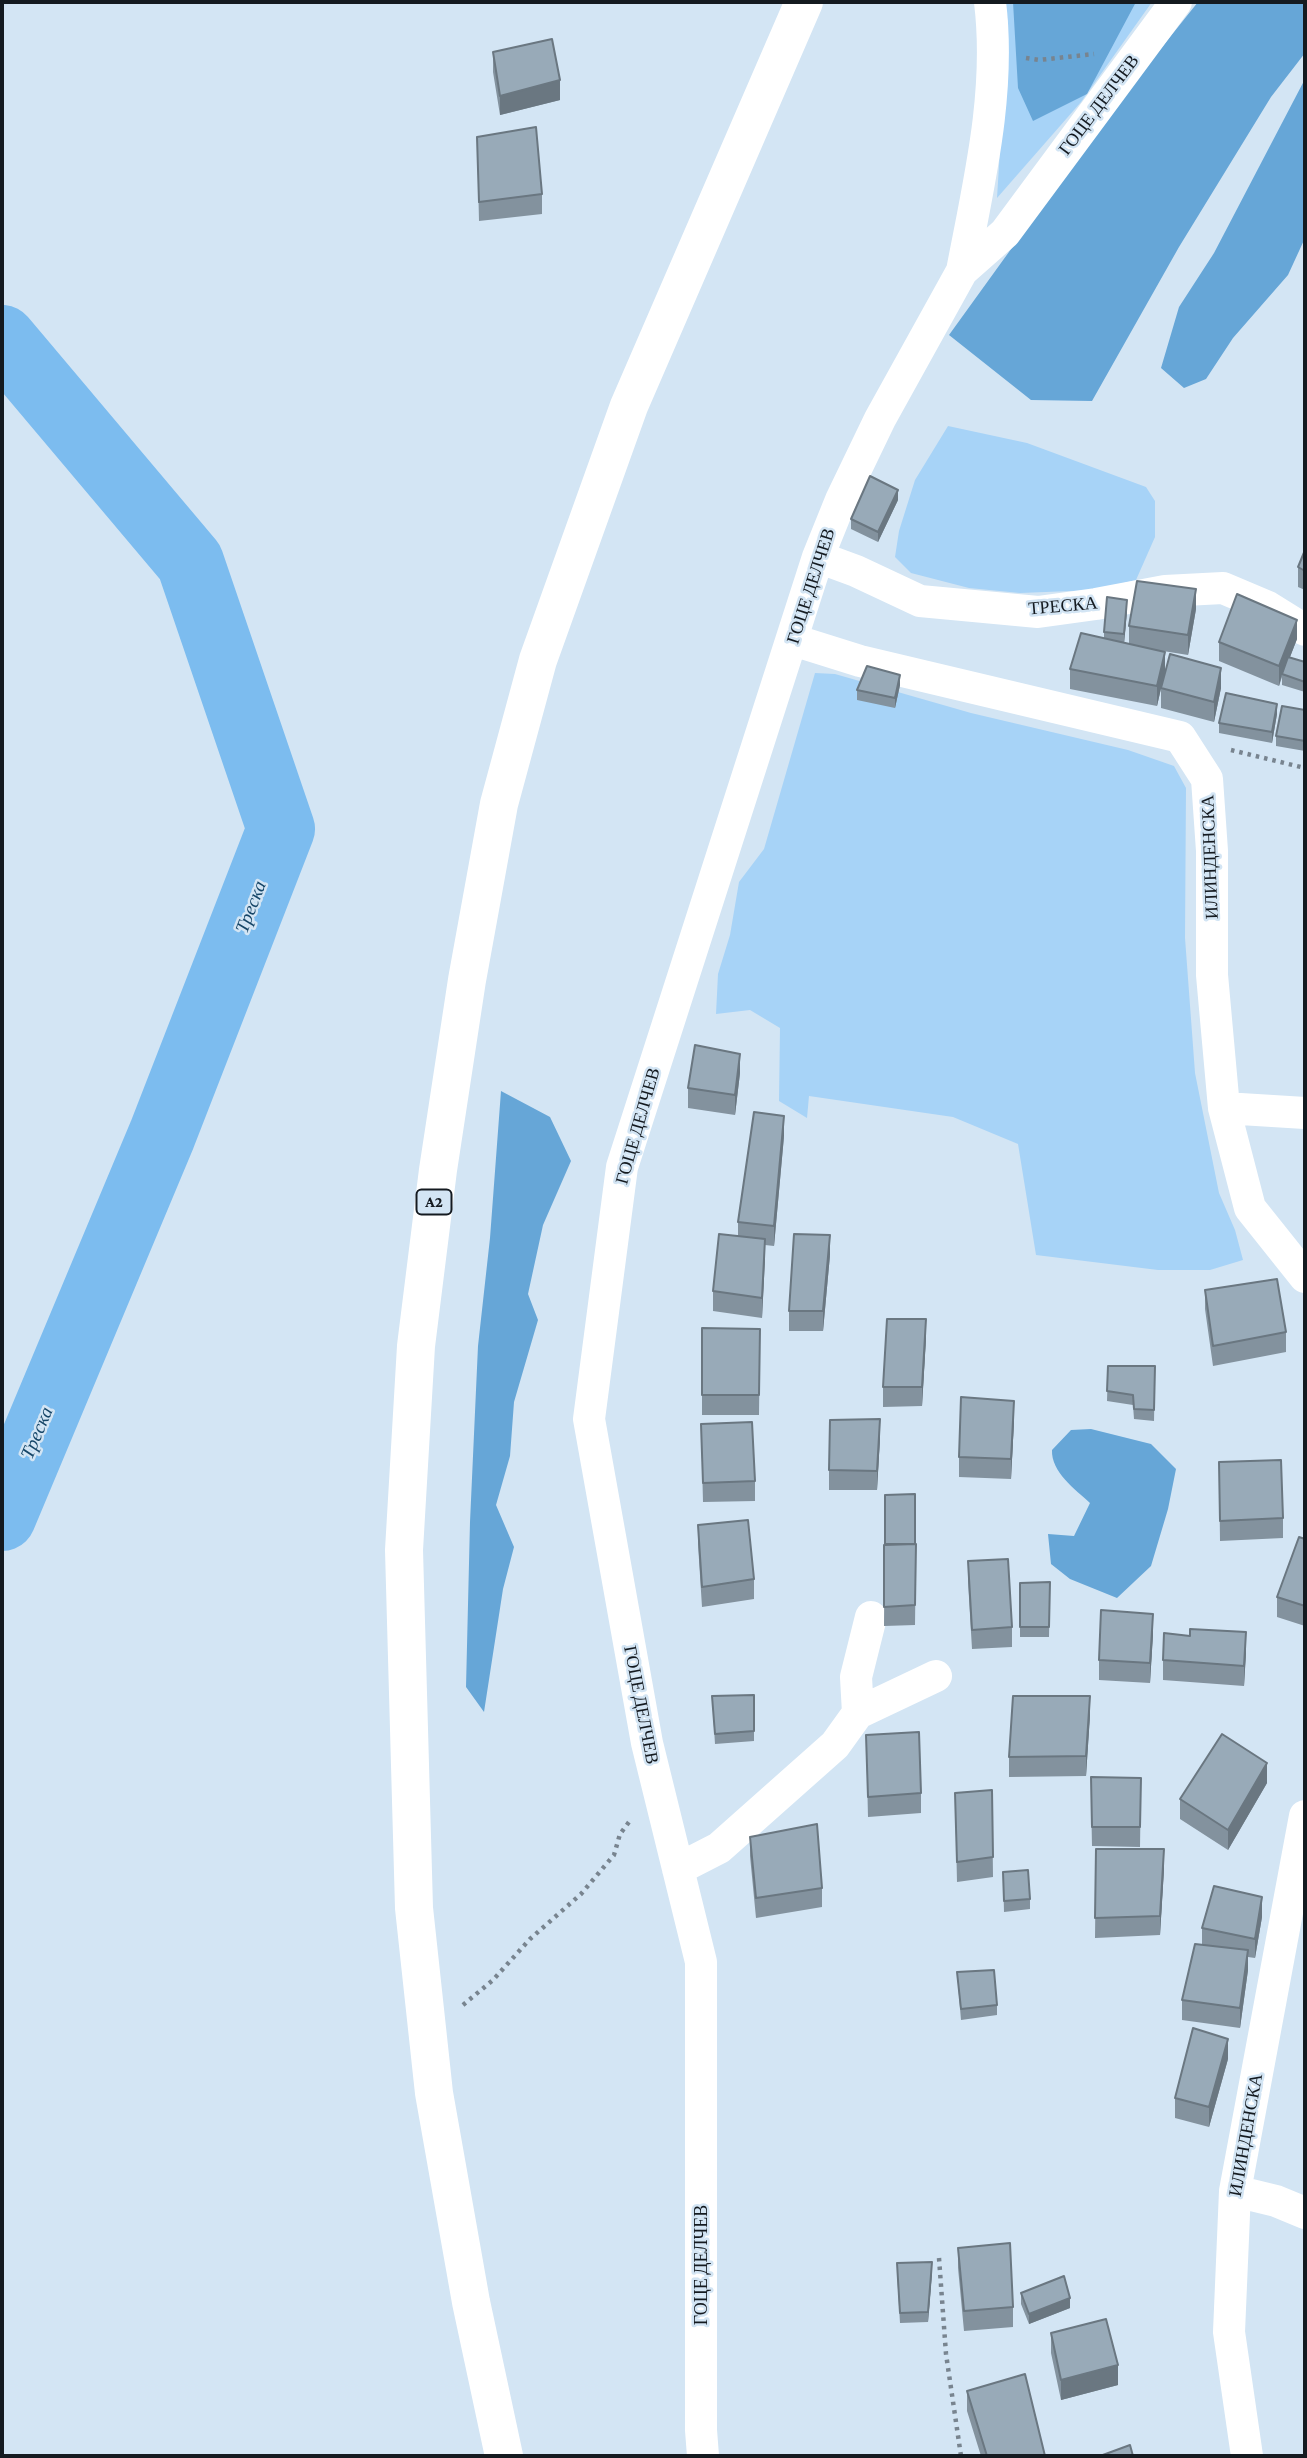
<!DOCTYPE html>
<html>
<head>
<meta charset="utf-8">
<style>
  body { margin:0 }
  #map { position:relative; width:1307px; height:2458px; overflow:hidden; background:#d3e5f4; font-family:"Crimson Pro",serif }
  canvas { display:block }
  .frame { position:absolute; inset:0; border:4px solid #141a20; pointer-events:none }
</style>
</head>
<body>
<div id="map">
<canvas width="1307" height="2458"></canvas>
<div class="frame"></div>
</div>
<script>
const ctx = document.querySelector('canvas').getContext('2d');
ctx.lineJoin = 'round';
function fillPath(path, color) {
  ctx.fillStyle = color;
  ctx.fill(path, 'evenodd');
}
function trace(path, color, width, dash) {
  ctx.strokeStyle = color;
  ctx.lineWidth = width;
  ctx.lineCap = dash ? 'butt' : 'round';
  ctx.setLineDash(dash || []);
  ctx.stroke(path);
}
function drawText(font, color, halo, rows, align = 'center') {
  ctx.font = font + ' "Crimson Pro",serif';
  ctx.lineWidth = 5;
  ctx.setLineDash([]);
  ctx.textBaseline = 'middle';
  ctx.strokeStyle = halo;
  ctx.fillStyle = color;
  for (const [text, x, y, turn = 0] of rows) {
    ctx.save();
    ctx.translate(x, y);
    ctx.rotate((+turn || 0) * Math.PI / 180);
    ctx.textAlign = isNaN(turn) ? turn : align;
    if (halo) ctx.strokeText(text, 0, 0);
    ctx.fillText(text, 0, 0);
    ctx.restore();
  }
}
fillPath(new Path2D(`
  M1002,2H1152L1081,102L997,198L1008,21Z
  M948,426L1027,443L1146,487L1155,501V537L1136,580L1096,590L1020,593L969,588L911,573L895,557L899,531L915,480Z
  M815,673L835,674L971,713L1128,750L1174,766L1186,788L1185,938L1195,1073L1219,1193L1235,1230L1243,1260L1210,1270H1158L1036,1255L1018,1144L953,1117L809,1096L807,1118L779,1101L780,1028L750,1010L716,1014L718,974L730,935L739,882L764,849Z`), '#a7d3f7');
fillPath(new Path2D(`
  M1013,2H1136L1087,94L1033,121L1018,88Z
  M1198,2H1305V53L1271,97L1179,247L1092,401L1031,400L949,335L1110,112Z
  M1305,79V238L1288,275L1233,338L1206,379L1184,388L1161,368L1179,307L1214,253Z
  M501,1091L550,1117L571,1161L543,1225L528,1294L538,1320L514,1402L510,1456L496,1505L514,1547L503,1589L484,1712L466,1687L470,1522L478,1346L490,1238Z
  M1091,1429L1151,1444L1176,1469L1168,1509L1151,1566L1117,1598L1070,1579L1051,1564L1048,1534L1074,1536L1090,1503C1075,1489 1051,1472 1052,1450L1071,1430Z`), '#66a6d7');
trace(new Path2D(`
  M2,339L190,562L281,829L162,1135L2,1517`), '#7cbcef', 68);
trace(new Path2D(`
  M1026,58L1039,60L1094,54
  M1231,750L1305,768
  M463,2005L493,1980L530,1939L581,1894L614,1855L620,1834L629,1822
  M939,2258L946,2354L961,2456`), '#78848f', 4.5, [3.5, 5]);
trace(new Path2D(`
  M962,271C979,182 1001,92 990,2
  M818,557L856,571L920,601L1038,612L1096,604L1165,591L1223,588L1268,607L1305,630
  M793,640L860,661L1180,737L1207,779L1212,851V975L1224,1108L1250,1208L1305,1277
  M1224,1108L1305,1113
  M858,1713L856,1677L871,1617
  M678,1869L719,1848L835,1745L858,1713L936,1676
  M1235,2191L1276,2201L1305,2213
  M703,2456L701,2430V1962L647,1743L589,1419L622,1167L818,557L841,500L880,419L962,271L1005,233L1176,2
  M1247,2456L1229,2332L1235,2191L1305,1816`), '#fff', 32);
trace(new Path2D(`
  M504,2456L471,2302L434,2093L414,1908L404,1550L416,1346L438,1170L467,980L499,804L538,660L629,406L804,2`), '#fff', 38);
fillPath(new Path2D(`
  M493,52L560,100L500,115L493,72Z
  M477,137L542,194V214L479,221Z
  M898,500L878,542L851,529V519Z
  M1305,550V590L1298,587V567Z
  M1196,609L1188,655L1163,651L1165,671L1157,706L1070,689V669L1104,638V632L1127,610L1124,643L1129,644V626Z
  M1297,639L1290,657L1305,662V692L1282,685V677L1279,686L1219,661V642Z
  M900,685L895,708L857,700V690Z
  M1161,688H1221L1214,722L1161,708Z
  M1305,710V751L1276,746V736Z
  M1277,714L1272,743L1219,733V723Z
  M740,1073L735,1115L688,1108V1088Z
  M784,1136L774,1246L765,1245L762,1318L713,1311V1291L738,1236V1222Z
  M830,1255L823,1331H789V1311Z
  M1205,1290L1286,1332V1352L1213,1366L1205,1309Z
  M702,1328L760,1329L759,1415H702Z
  M926,1338L922,1406L883,1407V1387Z
  M1108,1366H1155L1154,1421L1134,1419L1133,1405L1107,1401Z
  M1014,1421L1011,1479L959,1477V1457Z
  M701,1424L755,1481V1501L703,1502Z
  M880,1438L877,1490H829V1470Z
  M1219,1462L1283,1518V1538L1220,1541Z
  M885,1495L916,1544L915,1625L884,1626Z
  M698,1525L754,1579V1599L702,1607L698,1544Z
  M1305,1539V1626L1277,1617V1597Z
  M968,1561L1012,1627V1647L972,1649L968,1581Z
  M1050,1582L1049,1637H1020V1583Z
  M1153,1634L1150,1683L1099,1680V1660Z
  M1190,1636L1246,1652L1244,1686L1163,1680V1660Z
  M754,1695V1741L715,1744L712,1696Z
  M1090,1715L1086,1776L1009,1777V1757Z
  M866,1735L921,1793V1813L868,1817Z
  M1141,1778L1140,1847L1092,1846L1091,1797Z
  M1267,1783L1228,1850L1180,1819V1799Z
  M992,1790L993,1877L957,1882L955,1793Z
  M750,1837L822,1888V1907L756,1918L750,1856Z
  M1096,1849L1164,1869L1160,1935L1095,1938Z
  M1003,1872L1030,1899V1909L1004,1912Z
  M1262,1917L1255,1958L1248,1957V1970L1240,2028L1182,2020V2000L1202,1945V1928Z
  M957,1972L997,2005V2015L961,2020Z
  M1228,2059L1209,2127L1175,2118V2098Z
  M958,2248L1013,2307V2327L964,2331L958,2268Z
  M1304,2271H1305V2296L1304,2291Z
  M932,2272L928,2322L900,2323L897,2273Z
  M1021,2293L1070,2308L1029,2324L1021,2304Z
  M1051,2333L1118,2385L1061,2400L1051,2353Z
  M967,2391L1045,2456H981L967,2411Z`), '#83929e');
fillPath(new Path2D(`
  M560,80V100L500,115V96Z
  M898,490V500L878,542V532Z
  M1196,589V609L1188,655V635Z
  M1127,600V610L1124,644V634Z
  M1297,620V639L1283,675L1282,674L1279,686V666Z
  M1165,652V671L1157,706V686Z
  M1221,668V688L1214,722V702Z
  M900,675V685L895,708V698Z
  M1277,704V714L1272,743V732Z
  M740,1054V1073L735,1115V1095Z
  M784,1116V1136L774,1246V1226Z
  M830,1235V1255L823,1331V1311Z
  M765,1239V1259L762,1318V1298Z
  M926,1319V1338L922,1406V1387Z
  M1014,1401V1421L1011,1479V1459Z
  M880,1419V1438L877,1490V1471Z
  M1153,1614V1634L1150,1683V1663Z
  M1246,1632V1652L1244,1686V1666Z
  M1090,1696V1715L1086,1776V1756Z
  M1267,1763V1783L1228,1850V1830Z
  M1164,1849V1869L1160,1935V1916Z
  M1262,1897V1917L1255,1958V1939Z
  M1248,1950V1970L1240,2028V2008Z
  M1228,2039V2059L1209,2127V2107Z
  M932,2262V2272L928,2322V2312Z
  M1070,2298V2308L1029,2324V2314Z
  M1118,2365V2385L1061,2400V2380Z`), '#6a7781');
const building = new Path2D(`
  M552,39L560,80L500,96L493,52Z
  M536,127L542,194L479,202L477,137Z
  M870,476L898,490L878,532L851,519Z
  M1305,550V571L1298,567Z
  M1137,581L1196,589L1188,635L1129,626Z
  M1237,594L1297,620L1279,666L1219,642Z
  M1107,597L1127,600L1124,634L1104,632Z
  M1081,633L1165,652L1157,686L1070,669Z
  M1170,654L1221,668L1214,702L1161,688Z
  M1288,657L1305,662V682L1282,674Z
  M867,666L900,675L895,698L857,690Z
  M1226,693L1277,704L1272,732L1219,723Z
  M1282,706L1305,710V741L1276,736Z
  M695,1045L740,1054L735,1095L688,1088Z
  M754,1112L784,1116L774,1226L738,1222Z
  M719,1234L765,1239L762,1298L713,1291Z
  M794,1234L830,1235L823,1311H789Z
  M1277,1279L1286,1332L1213,1346L1205,1290Z
  M887,1319H926L922,1387H883Z
  M702,1328L760,1329L759,1395H702Z
  M1108,1366H1155L1154,1410L1134,1409L1133,1395L1107,1391Z
  M961,1397L1014,1401L1011,1459L959,1457Z
  M880,1419L877,1471L829,1470L830,1420Z
  M752,1422L755,1481L703,1483L701,1424Z
  M1281,1460L1283,1518L1220,1521L1219,1462Z
  M915,1494V1544H885V1495Z
  M748,1520L754,1579L702,1587L698,1525Z
  M1299,1537L1305,1539V1606L1277,1597Z
  M916,1544L915,1605L884,1607V1545Z
  M1008,1559L1012,1627L972,1630L968,1561Z
  M1050,1582L1049,1627H1020V1583Z
  M1101,1610L1153,1614L1150,1663L1099,1660Z
  M1190,1629L1246,1632L1244,1666L1163,1660L1164,1633L1190,1636Z
  M754,1695V1731L715,1734L712,1696Z
  M1013,1696H1090L1086,1756L1009,1757Z
  M919,1732L921,1793L868,1797L866,1735Z
  M1222,1734L1267,1763L1228,1830L1180,1799Z
  M1091,1777L1141,1778L1140,1827H1092Z
  M992,1790L993,1857L957,1862L955,1793Z
  M817,1824L822,1888L756,1898L750,1837Z
  M1096,1849H1164L1160,1916L1095,1918Z
  M1028,1870L1030,1899L1004,1901L1003,1872Z
  M1214,1886L1262,1897L1255,1939L1202,1928Z
  M1195,1944L1248,1950L1240,2008L1182,2000Z
  M994,1970L997,2005L961,2009L957,1972Z
  M1193,2028L1228,2039L1209,2107L1175,2098Z
  M1010,2243L1013,2307L964,2311L958,2248Z
  M932,2262L928,2312L900,2313L897,2263Z
  M1064,2276L1070,2298L1029,2314L1021,2293Z
  M1106,2319L1118,2365L1061,2380L1051,2333Z
  M1025,2374L1045,2456H987L967,2391Z
  M1130,2445L1133,2456H1100Z`);
fillPath(building, '#98aab8');
trace(building, '#6a7781', 2);
for (const [x, y, w] of [
  [434,1202,35]
]) {
  const box = new Path2D();
  box.roundRect(x - w / 2, y - 12.5, w, 25, 5);
  ctx.fillStyle = '#d3e5f4';
  ctx.fill(box);
  trace(box, '#141a20', 2);
}
drawText('bold 16px', '#141a20', null, [
  ["A2",434,1202]
]);
drawText('18px', '#141a20', '#d3e5f4', [
  ["ГОЦЕ ДЕЛЧЕВ",1099,105,-53],
  ["ГОЦЕ ДЕЛЧЕВ",811,586,-72],
  ["ТРЕСКА",1063,606,-5],
  ["ИЛИНДЕНСКА",1210,857,-92],
  ["ГОЦЕ ДЕЛЧЕВ",638,1126,-74],
  ["ГОЦЕ ДЕЛЧЕВ",641,1705,79],
  ["ИЛИНДЕНСКА",1246,2135,-80],
  ["ГОЦЕ ДЕЛЧЕВ",701,2265,-90]
]);
drawText('italic 19px', '#164668', '#d3e5f4', [
  ["Треска",251,907,-69],
  ["Треска",37,1433,-67]
]);
</script>
</body>
</html>
